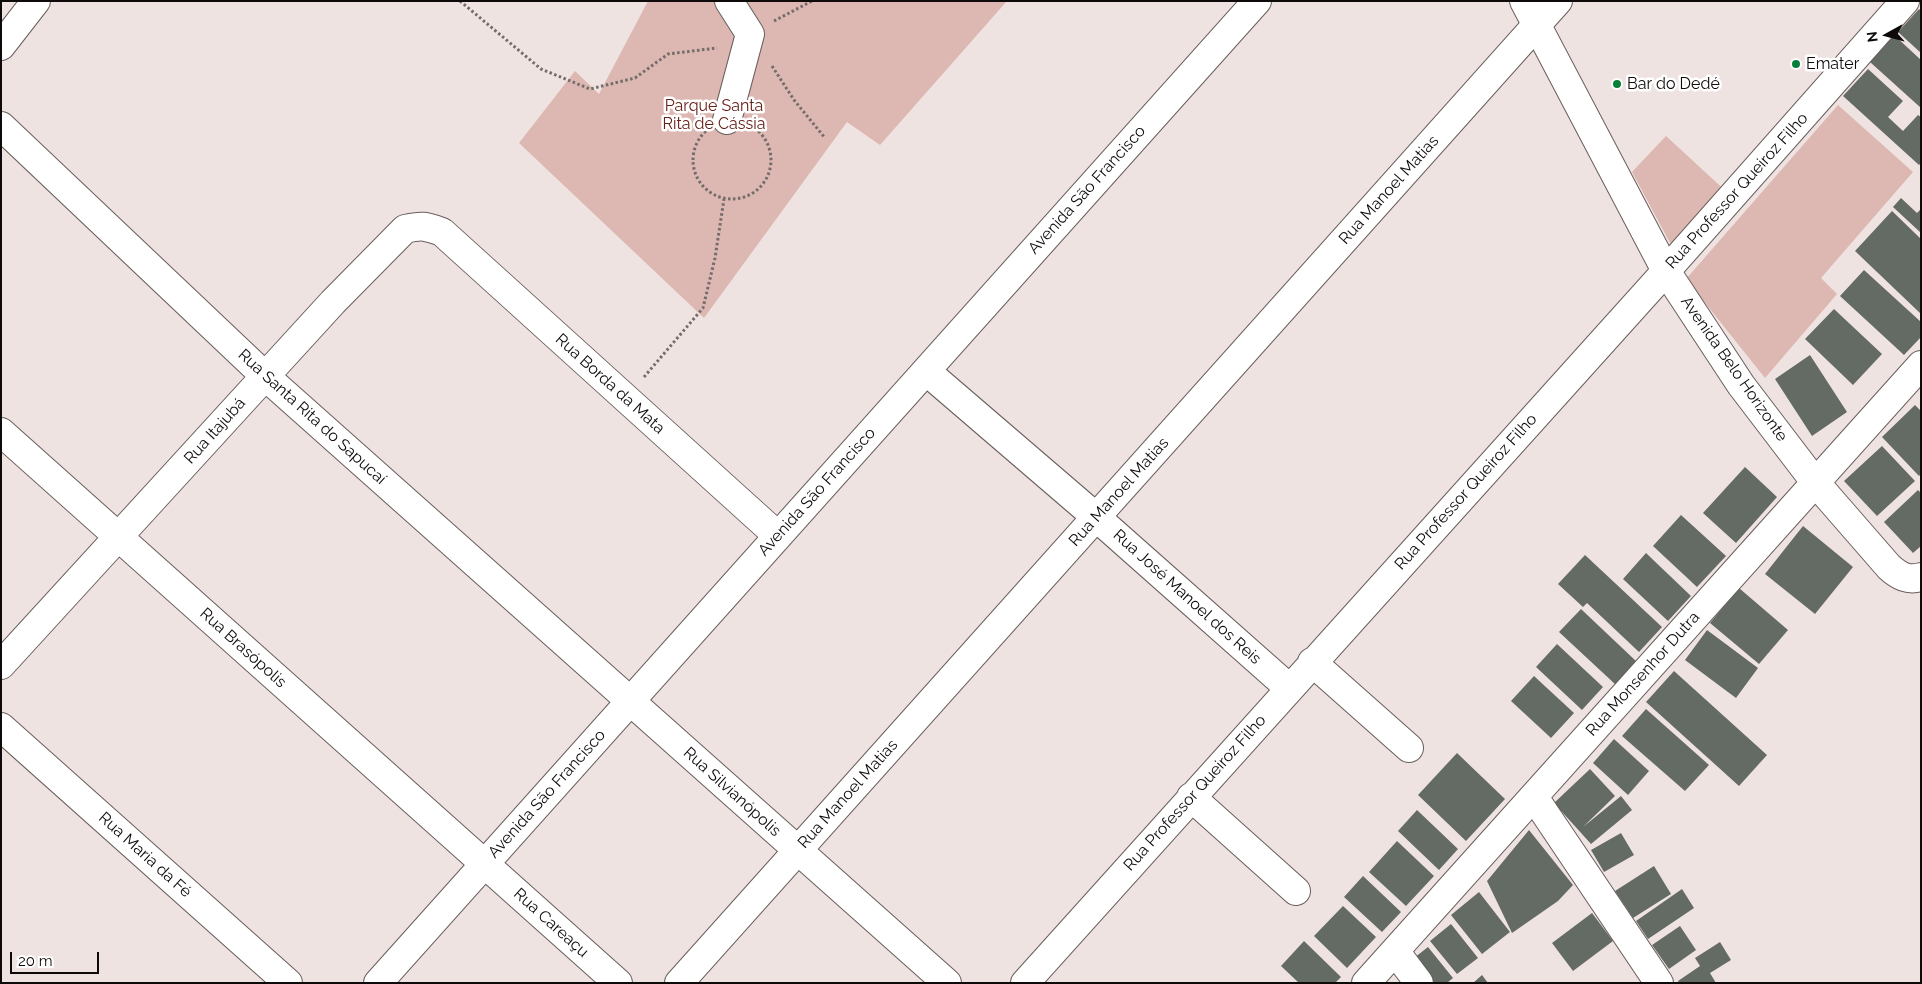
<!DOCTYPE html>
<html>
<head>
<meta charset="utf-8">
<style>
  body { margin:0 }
  #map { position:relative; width:1922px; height:984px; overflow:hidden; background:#efe3e1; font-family:Raleway,sans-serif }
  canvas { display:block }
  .frame { position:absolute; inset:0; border:2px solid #0e0a0a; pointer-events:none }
  .north { position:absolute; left:1862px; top:10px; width:50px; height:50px; -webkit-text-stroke:4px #fff; paint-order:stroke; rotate:263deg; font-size:14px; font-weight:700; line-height:20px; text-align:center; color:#0e0a0a }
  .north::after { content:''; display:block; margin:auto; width:18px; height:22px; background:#0e0a0a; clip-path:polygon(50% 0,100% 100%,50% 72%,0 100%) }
  .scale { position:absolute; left:10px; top:952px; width:89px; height:22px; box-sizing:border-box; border:2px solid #0e0a0a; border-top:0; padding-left:6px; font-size:15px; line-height:18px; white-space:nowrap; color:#0e0a0a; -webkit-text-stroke:4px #fff; paint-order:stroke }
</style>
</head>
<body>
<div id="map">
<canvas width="1922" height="984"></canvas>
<div class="frame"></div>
<div class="north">N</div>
<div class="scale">20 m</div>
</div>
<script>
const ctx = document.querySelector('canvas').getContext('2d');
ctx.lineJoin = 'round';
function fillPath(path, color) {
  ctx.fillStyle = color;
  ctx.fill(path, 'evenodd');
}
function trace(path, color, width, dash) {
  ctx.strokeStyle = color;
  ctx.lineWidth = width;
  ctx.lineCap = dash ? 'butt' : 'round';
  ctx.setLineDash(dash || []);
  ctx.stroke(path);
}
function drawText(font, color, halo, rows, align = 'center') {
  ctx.font = font + ' Raleway,sans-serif';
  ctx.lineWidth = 5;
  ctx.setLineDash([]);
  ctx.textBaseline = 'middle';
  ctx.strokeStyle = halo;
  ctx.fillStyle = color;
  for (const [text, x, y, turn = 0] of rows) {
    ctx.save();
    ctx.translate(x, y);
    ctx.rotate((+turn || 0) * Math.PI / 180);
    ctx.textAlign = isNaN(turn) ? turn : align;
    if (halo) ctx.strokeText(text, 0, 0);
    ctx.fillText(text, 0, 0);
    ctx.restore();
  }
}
fillPath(new Path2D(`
  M648,1H1007L880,145L847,122L704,318L519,143L575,71L599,94Z
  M1838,105L1913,172L1821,278L1837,294L1765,378L1686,279Z
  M1666,136L1730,195L1676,254L1632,172Z`), '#ddb7b1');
fillPath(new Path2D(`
  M1919,9L1921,11V53L1898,32Z
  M1894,35L1921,60V108L1870,62Z
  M1868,69L1903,101L1888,117L1903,131L1918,115L1921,117V163L1919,165L1843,96Z
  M1901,198L1917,213L1921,209V233L1893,207Z
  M1892,211L1921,239V314L1855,251Z
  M1864,270L1921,322V337L1904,355L1840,296Z
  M1834,309L1882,354L1853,385L1805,339Z
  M1810,355L1847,412L1812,436L1775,379Z
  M1915,405L1921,411V474L1919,476L1882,437Z
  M1882,446L1915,481L1877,516L1844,481Z
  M1745,467L1777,497L1736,543L1703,513Z
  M1918,490L1921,493V546L1913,553L1884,522Z
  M1681,515L1726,556L1697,587L1653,546Z
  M1803,526L1853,567L1815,614L1765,574Z
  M1646,553L1691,596L1668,621L1623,579Z
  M1585,555L1662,627L1639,652L1587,603L1583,607L1558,584Z
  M1739,588L1788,630L1759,664L1710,623Z
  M1581,609L1637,662L1616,685L1559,632Z
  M1707,630L1758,668L1736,698L1685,660Z
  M1557,644L1603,687L1582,710L1536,667Z
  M1674,671L1767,755L1739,786L1646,702Z
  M1534,676L1574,713L1551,738L1511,701Z
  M1646,709L1709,765L1685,791L1622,736Z
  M1614,739L1649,771L1628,795L1593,763Z
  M1457,753L1505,799L1466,841L1418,795Z
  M1590,769L1615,796L1583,827L1621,796L1632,810L1591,844L1554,803Z
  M1417,810L1458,849L1439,870L1398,831Z
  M1529,830L1573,885L1558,901L1512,933L1487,881Z
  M1621,833L1634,855L1604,872L1591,850Z
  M1397,841L1434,876L1406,906L1369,872Z
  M1654,866L1671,894L1633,918L1615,891Z
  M1363,876L1401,912L1382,932L1344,897Z
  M1682,889L1694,908L1648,939L1636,921Z
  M1479,892L1510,932L1482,954L1451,915Z
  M1343,906L1376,937L1347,968L1314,936Z
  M1592,913L1613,941L1573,971L1552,943Z
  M1451,924L1478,958L1457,974L1430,941Z
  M1680,926L1696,950L1669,969L1652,945Z
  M1304,941L1341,977L1335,983H1299L1281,966Z
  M1720,942L1731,960L1710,973L1716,983H1679L1678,981L1700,966L1695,958Z
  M1428,947L1453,978L1447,983H1434L1414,958Z
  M1482,975L1488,983H1473Z`), '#636b64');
const minor = new Path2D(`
  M1524,1L1666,271L1741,385L1815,482L1889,567C1899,576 1908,581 1921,577
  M1,46L36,1
  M727,120L750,34L729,1
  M1,126L265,376L947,983
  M926,371L1096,517L1289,688
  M1,432L618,983
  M1312,662L1409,748
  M1,665L333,302L405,229C422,225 426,226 442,232L778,536
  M1,727L288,983
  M1191,797L1296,891
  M1534,797L1659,983
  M1395,951L1419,983
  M378,983L1257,1
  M679,983L1558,1
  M1025,983L1666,271L1905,1
  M1366,983L1921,365`);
trace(minor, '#685e5c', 30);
trace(new Path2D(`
  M460,1L541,69L590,89L635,78L668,54L717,48
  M774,21L812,1
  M772,66L794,100L825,138
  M693 160a39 39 0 1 1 78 0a39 39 0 1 1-78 0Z
  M644,377L703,308L715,258L724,199`), '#736c6b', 3, [2.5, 2.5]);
trace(minor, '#fff', 28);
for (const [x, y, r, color] of [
  [1796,64,5,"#068038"],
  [1617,84,5,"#068038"]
]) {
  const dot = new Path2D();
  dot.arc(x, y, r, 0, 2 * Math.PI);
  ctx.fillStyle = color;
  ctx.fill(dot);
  trace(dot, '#fff', 2);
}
drawText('16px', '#0e0a0a', '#fff', [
  ["Emater",1806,64],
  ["Bar do Dedé",1627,84]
], 'left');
drawText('16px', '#662019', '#fff', [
  ["Parque Santa",714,106],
  ["Rita de Cássia",714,124]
]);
drawText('16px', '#0e0a0a', '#fff', [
  ["Avenida São Francisco",1087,190,-48],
  ["Rua Manoel Matias",1389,190,-48],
  ["Rua Professor Queiroz Filho",1737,191,-48],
  ["Avenida Belo Horizonte",1734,369,55],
  ["Rua Borda da Mata",610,384,42],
  ["Rua Santa Rita do Sapucaí",312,417,42],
  ["Rua Itajubá",215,431,-48],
  ["Avenida São Francisco",817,492,-48],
  ["Rua Manoel Matias",1119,492,-48],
  ["Rua Professor Queiroz Filho",1466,492,-48],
  ["Rua José Manoel dos Reis",1187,597,42],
  ["Rua Brasópolis",243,648,42],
  ["Rua Monsenhor Dutra",1643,674,-48],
  ["Rua Silvianópolis",732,792,42],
  ["Rua Professor Queiroz Filho",1195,793,-48],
  ["Avenida São Francisco",547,794,-48],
  ["Rua Manoel Matias",848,794,-48],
  ["Rua Maria da Fé",145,855,42],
  ["Rua Careaçu",551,923,42]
]);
</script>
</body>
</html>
